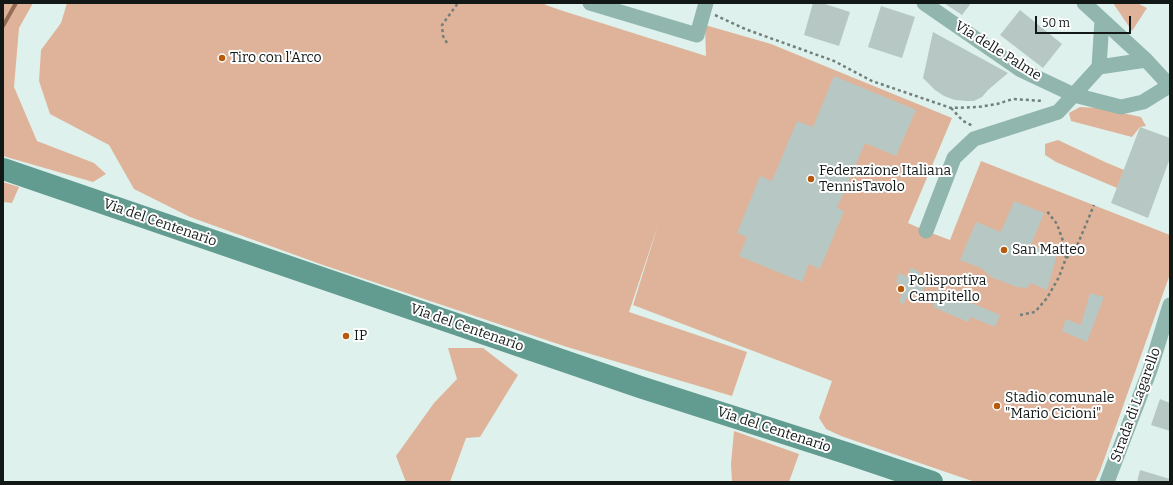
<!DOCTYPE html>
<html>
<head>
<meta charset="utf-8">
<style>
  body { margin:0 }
  #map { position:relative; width:1173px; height:485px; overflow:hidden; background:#def1ec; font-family:Bitter,serif }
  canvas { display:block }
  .frame { position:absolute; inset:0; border:4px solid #111816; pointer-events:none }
  .scale { position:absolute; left:1035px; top:16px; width:96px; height:18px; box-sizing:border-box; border:2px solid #111816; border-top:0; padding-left:5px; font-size:12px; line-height:14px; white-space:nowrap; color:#111816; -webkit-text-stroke:3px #fff; paint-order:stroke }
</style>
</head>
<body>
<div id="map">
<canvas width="1173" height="485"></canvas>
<div class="frame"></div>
<div class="scale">50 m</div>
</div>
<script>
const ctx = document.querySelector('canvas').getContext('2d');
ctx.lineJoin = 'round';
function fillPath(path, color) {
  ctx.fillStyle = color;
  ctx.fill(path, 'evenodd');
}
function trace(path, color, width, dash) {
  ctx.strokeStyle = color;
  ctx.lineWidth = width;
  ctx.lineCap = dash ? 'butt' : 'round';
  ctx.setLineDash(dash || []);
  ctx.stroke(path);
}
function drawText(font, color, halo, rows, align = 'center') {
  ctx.font = font + ' Bitter,serif';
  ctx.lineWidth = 4;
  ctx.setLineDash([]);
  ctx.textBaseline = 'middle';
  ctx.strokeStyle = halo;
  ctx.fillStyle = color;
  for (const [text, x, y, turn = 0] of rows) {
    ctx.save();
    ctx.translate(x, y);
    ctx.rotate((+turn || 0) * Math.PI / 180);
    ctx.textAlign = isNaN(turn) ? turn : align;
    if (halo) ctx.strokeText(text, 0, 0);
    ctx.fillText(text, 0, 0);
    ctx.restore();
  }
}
fillPath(new Path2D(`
  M3,3H33L19,28L14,87L37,141L94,163L106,174L93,182L3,156Z
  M67,3H543L546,5L560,10L706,56L705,25L771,44L952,118L908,223L926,231L950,240L981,161L1170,235V274L1100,471L1095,482H975L841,436L826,429L819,418L832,381L633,305L659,222L629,312L747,352L732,396L567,347L323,265L190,217L134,189L109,145L50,114L39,81L41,50L61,23Z
  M1113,3H1137L1147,8L1132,31Z
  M1080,107L1099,108L1141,117L1146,126L1140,127L1132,137L1071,121L1069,113Z
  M1058,140L1105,162L1124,170L1117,188L1056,162L1045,155V144Z
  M3,182L19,187L12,203L3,202Z
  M448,348H483L518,375L480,437L466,438L450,482H406L396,456L434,403L457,379Z
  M734,431L799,454L789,482H732L731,464Z`), '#dfb399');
trace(new Path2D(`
  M3,26L16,3`), '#966d52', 4);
fillPath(new Path2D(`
  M813,3H822L850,12L839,46L804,35Z
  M944,3H971L962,15Z
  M881,6L915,17L902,58L868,47Z
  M1020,10L1062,44L1043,68L1000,35Z
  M933,32L1008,73L988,90L982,97L974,101H967L955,100L944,96L935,90L923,78Z
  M834,76L916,110L896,156L865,143L837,208L844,211L820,269L809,264L802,282L739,256L747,237L737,233L760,176L772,181L797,121L813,127Z
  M1140,127L1170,138V158L1148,218L1111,203Z
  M1014,201L1044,213L1031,245L1057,255L1047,290L1031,283L1027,288L1017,287L991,277L981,268L960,260L976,222L1001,232Z
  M911,267L922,274L917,281L925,286L922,293L912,289L903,304L899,302L905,286L896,282L899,273L908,277Z
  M938,289L1000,315L995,327L971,317L968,322L933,307Z
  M1090,293L1104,297L1087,342L1062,331L1066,319L1081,325Z
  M1160,399L1170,403V431L1151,425Z
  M1140,470L1170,479V482H1137Z`), '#b7c8c4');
trace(new Path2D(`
  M715,15L745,29L834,61L872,81L951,108L978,107L997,104L1013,99L1043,101
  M447,43L443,36L442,25L458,3
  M951,108L963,121L973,126
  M1066,258L1074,253L1094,205
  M1020,315L1035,312L1047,298L1059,277L1066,258L1063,241L1057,224L1046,210`), '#727f7b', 2.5, [3, 3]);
trace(new Path2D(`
  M590,3L697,35L706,3
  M924,3L1021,70L1074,95L1121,107L1143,102L1169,86
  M1084,3L1146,60L1170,86
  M1099,67L1146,60
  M926,231L954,158L974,139L1058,112L1099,67L1102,20
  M1107,482L1150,370L1170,305`), '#91b6ae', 15);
trace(new Path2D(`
  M3,169L640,387L846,453L932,482`), '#629b8f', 22);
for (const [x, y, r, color] of [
  [222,58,4,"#b85a0b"],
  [811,179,4,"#b85a0b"],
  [1004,250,4,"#b85a0b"],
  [901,289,4,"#b85a0b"],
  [346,336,4,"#b85a0b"],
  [997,406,4,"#b85a0b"]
]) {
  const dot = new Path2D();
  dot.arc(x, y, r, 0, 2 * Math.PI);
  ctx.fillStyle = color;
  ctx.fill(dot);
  trace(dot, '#fff', 1.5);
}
drawText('14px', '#111816', '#fff', [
  ["Via delle Palme",998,51,32],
  ["Via del Centenario",160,223,19],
  ["Via del Centenario",467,328,19],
  ["Strada di Lagarello",1136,405,-70],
  ["Via del Centenario",774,430,18]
]);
drawText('14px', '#111816', '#fff', [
  ["Tiro con l'Arco",230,58],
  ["Federazione Italiana",819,171],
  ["TennisTavolo",819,187],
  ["San Matteo",1012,250],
  ["Polisportiva",909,281],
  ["Campitello",909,297],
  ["IP",354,336],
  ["Stadio comunale",1005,398],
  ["\"Mario Cicioni\"",1005,414]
], 'left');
</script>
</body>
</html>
